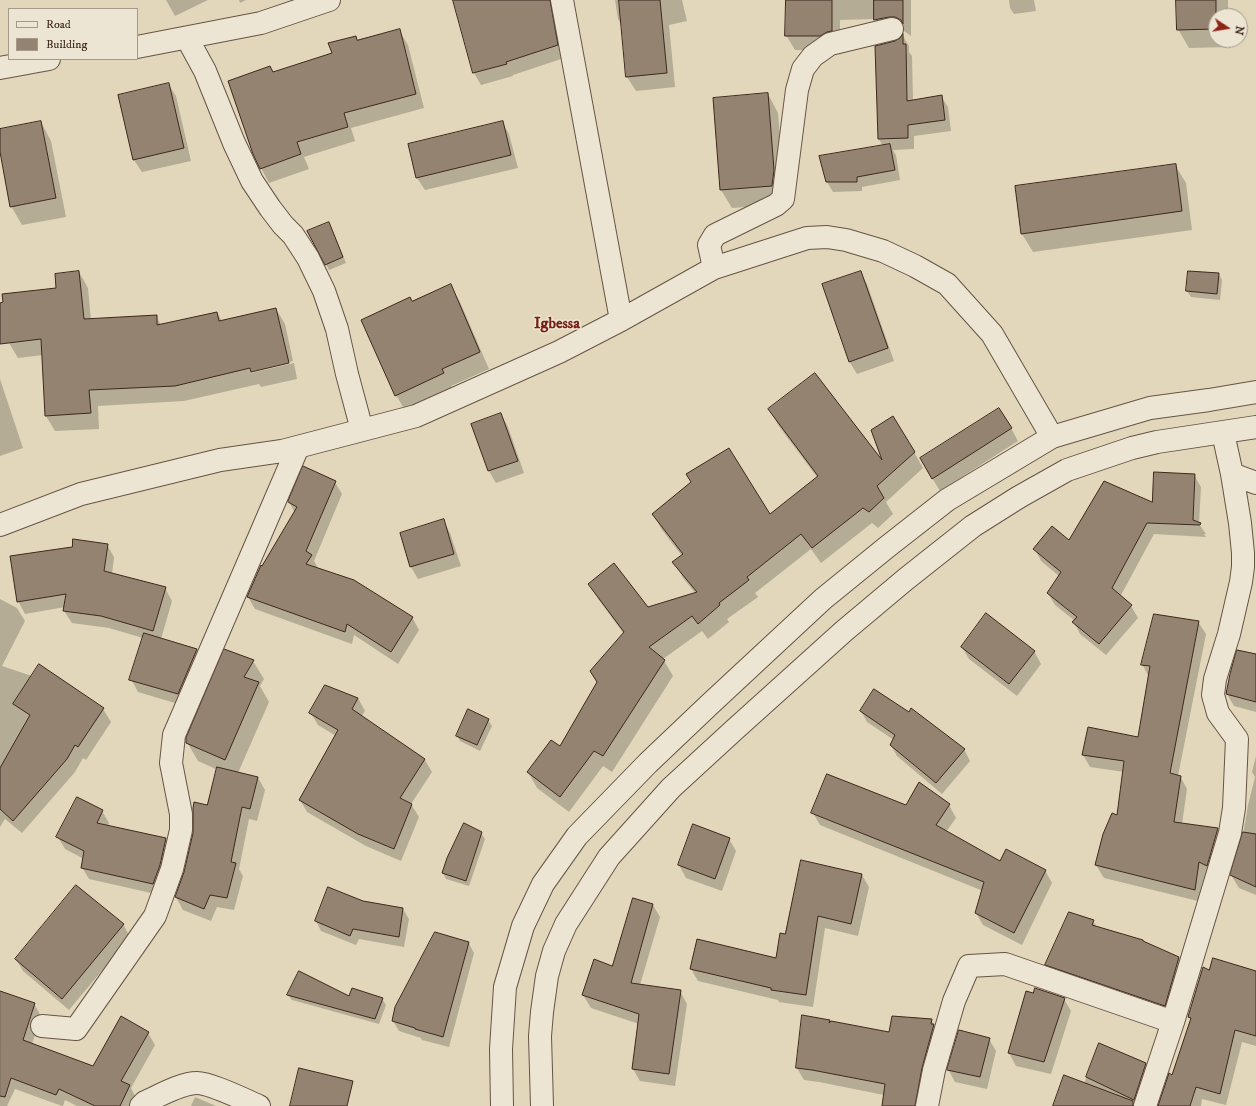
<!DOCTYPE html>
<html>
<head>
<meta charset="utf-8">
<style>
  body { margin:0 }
  #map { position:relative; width:1256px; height:1106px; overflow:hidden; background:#e2d7bb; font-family:"IM FELL DW Pica",serif }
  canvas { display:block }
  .legend { position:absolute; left:8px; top:8px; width:130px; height:52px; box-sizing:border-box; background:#ece5d3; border:1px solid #a6998b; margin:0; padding:5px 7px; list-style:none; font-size:12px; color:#3e281e }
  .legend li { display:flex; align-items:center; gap:8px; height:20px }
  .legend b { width:20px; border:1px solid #a6998b }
  .north { position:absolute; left:1208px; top:8px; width:40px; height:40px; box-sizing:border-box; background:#ece5d3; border:1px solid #a6998b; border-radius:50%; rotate:102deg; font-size:11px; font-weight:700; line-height:16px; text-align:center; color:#3e281e }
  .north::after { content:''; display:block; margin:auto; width:14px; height:18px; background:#8f2418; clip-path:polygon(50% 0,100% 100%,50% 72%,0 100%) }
</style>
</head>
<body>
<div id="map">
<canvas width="1256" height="1106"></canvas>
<ul class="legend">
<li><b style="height:5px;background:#ece5d3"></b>Road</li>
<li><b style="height:11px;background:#938370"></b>Building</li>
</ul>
<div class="north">N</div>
</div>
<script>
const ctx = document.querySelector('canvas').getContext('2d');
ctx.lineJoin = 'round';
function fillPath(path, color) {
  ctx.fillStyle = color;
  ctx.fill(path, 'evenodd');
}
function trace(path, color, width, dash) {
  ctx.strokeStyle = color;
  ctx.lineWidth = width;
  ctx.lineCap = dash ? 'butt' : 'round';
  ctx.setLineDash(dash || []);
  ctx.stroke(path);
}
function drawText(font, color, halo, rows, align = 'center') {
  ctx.font = font + ' "IM FELL DW Pica",serif';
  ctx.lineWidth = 3;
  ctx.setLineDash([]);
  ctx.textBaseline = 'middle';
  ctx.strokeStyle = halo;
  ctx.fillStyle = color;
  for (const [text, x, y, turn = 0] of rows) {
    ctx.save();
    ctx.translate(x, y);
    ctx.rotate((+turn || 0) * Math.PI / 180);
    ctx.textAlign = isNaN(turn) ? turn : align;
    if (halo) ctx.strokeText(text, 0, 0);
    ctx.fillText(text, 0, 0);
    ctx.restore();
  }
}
fillPath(new Path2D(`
  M166,0H208L175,16Z
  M239,0H246L240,3Z
  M454,0H554L564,58L513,75V76L481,85L474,73Z
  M615,0H682L687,21L669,25L675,87L636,91L627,77L622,26L618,19Z
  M787,0H911V36L904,31H898L884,34L875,19L840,20V45L828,50H795L786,35Z
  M1009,0H1034L1036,11L1014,14L1010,8Z
  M1177,0H1228V16H1216V40H1229V47L1189,48L1178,29Z
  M399,30L408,45L424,108L351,128L355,141L304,157L309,169L269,183L261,168L273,73L334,54L356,37L358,41Z
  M903,36L909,46V52L912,56L913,101L941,96L948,107L951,131L914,136V149L893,150L896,155L900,180L862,187V191L833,192L827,182L883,147L879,139L876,47L896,42L901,39Z
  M168,84L176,96L191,161L142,172L134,160L120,96Z
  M768,94L778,113L784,189L782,204L732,208L721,190Z
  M41,122L51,141L66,217L22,225L11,206L0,146V130Z
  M502,122L509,134L518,168L425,190L417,178L409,144Z
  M1175,165L1186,183L1192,230L1033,252L1022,234Z
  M332,229L346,263L329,270L326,264Z
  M79,272L88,288L91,320L156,316L161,325L217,313L222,321L276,309L285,324L293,361L251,371V373L294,363L297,379L261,387L259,384L184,401L98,406L99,429L55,431L46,416L43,355L18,358L9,343L57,289Z
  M860,272L867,284L894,361L857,374L849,361Z
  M1189,272L1219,274L1222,280L1220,300L1191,297L1187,291Z
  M450,286L460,302L489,369L451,386L453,390L406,412L396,395L412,302Z
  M0,379L23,448L0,456Z
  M769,409L884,465L914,452L923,468L886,502L893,514L878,528L872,523L821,563L811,549L755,593L758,597L727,619L729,622L708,639L702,631L663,659L673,676L612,772L603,766L569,812L537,788L528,772L560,748L624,634L599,600L589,584L648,609L696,594L683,578L674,562L682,556L662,530L653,514L770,515L817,477L778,425Z
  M501,414L508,427L524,473L496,483L489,471Z
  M1011,428L1018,441L940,491L928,471Z
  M1194,475L1201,487L1199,524L1206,534H1204L1206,537L1154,534L1120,597L1131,606L1138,618L1106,655L1080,634L1074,622L1075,621L1055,605L1048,593L1059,576L1041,561L1035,549L1069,542L1153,503Z
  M335,482L342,494L314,561L318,568L412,617L419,630L398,664L354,635L352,644L255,609L248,597L263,568L295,513L289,502Z
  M443,520L450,533L461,566L418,579L411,567L401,534Z
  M107,545L114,557L112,574L165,588L172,601L161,639L197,650L204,662L185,706L138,692L131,679L143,638L109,628L72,623L64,611L65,607L25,614L18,601Z
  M0,599L17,608L25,621L2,666L32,676L103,709L111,722L86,760L83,758L75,772L22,833L5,819L0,827Z
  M1198,622L1206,634L1178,776H1180L1187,789L1182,824L1217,829L1225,842L1214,877L1206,874L1202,902L1104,878L1096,865L1117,816L1124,772L1090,767L1083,755L1139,738L1149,677L1142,664Z
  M962,647L1034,651L1041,664L1017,696L969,659Z
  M1256,655V712L1234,706L1227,694Z
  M253,661L264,679L260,686L269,702L238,773L258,778L265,790L257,821L249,819L239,869L243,876L234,910L217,907L211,921L183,910L176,897L208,806L218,770L198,761L187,742Z
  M358,698L365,711L361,717L425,760L432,772L411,804L419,817L401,861L366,846L307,812L300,800L336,736L318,725L311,713Z
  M861,711L964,749L970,761L942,794L897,756L891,745L894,740L867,722Z
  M488,720L492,726L480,751L460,741L457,736Z
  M1256,756V895L1239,888L1231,875L1243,835L1248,805L1255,777L1252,772Z
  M949,805L956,818L946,832L1001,863L1045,870L1052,883L1022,945L983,925L976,913L983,891L820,825L813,813L906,806Z
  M102,811L109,823L108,826L166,839L173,851L160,895L89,879L82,867L84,859L65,849L58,837Z
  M481,833L485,839L469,886L446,879L443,873Z
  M729,839L736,851L722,891L686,878L679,865Z
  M862,875L869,887L858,936L825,928L813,1007L779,1002L778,1000L698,981L691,969L777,959L786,935Z
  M633,899L653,905L660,917L640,985L680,991L687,1004L675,1086L640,1081L633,1069L639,1024L591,1008L583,995L613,967Z
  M363,902L403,909L409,919L404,947L359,939L356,945L321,931L316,921Z
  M1093,921L1097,927L1140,942L1179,958L1186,970L1171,1017L1053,976L1047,965Z
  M123,924L130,937L69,1010L23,971L16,959Z
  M468,942L474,953L449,1047L422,1040L421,1038L399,1031L393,1021Z
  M1210,972L1256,973V1046L1242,1042L1226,1105L1202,1099L1201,1106H1159L1173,1076L1191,1021L1189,1017Z
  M0,992L34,1004L41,1016L32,1044L93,1067L148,1033L155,1045L131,1088L136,1098L133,1106H77L65,1100L63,1106H62L15,1089L7,1106H0Z
  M288,995L382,999L386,1005L379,1024L292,1000Z
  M1064,999L1071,1011L1051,1074L1016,1066L1009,1053Z
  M931,1020L938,1032L923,1106H883L884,1095L819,1082L804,1080L797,1068L829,1021L830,1023L890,1033Z
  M989,1039L996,1051L987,1089L955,1082L948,1069Z
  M1099,1044L1145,1064L1152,1076L1143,1106H1054L1084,1084Z
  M195,1097L216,1106H191Z`), '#0003');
const building = new Path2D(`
  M453,0H550L558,45L506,62L507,64L473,73Z
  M619,0H660L667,73L626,77Z
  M786,0H832V31L827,32L820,36H785Z
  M874,0H903V24L901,20L895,17H889L874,20Z
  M1176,0H1216V29L1177,30Z
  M400,29L416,94L344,113L348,127L297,142L301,154L260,169L253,154L228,81L270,66L273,72L332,53L328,43L356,36L357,40Z
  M903,34V44H906L907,101L942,95L945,120L908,125V138L878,139L875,46L895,41L900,38Z
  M169,83L184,148L133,160L118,95Z
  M768,93L774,170L772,186L720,190L713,98Z
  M41,121L56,198L10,207L0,152V129Z
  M503,121L511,155L416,178L408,144Z
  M890,144L895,170L857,177V182H826L819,156Z
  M1176,164L1182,211L1021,234L1015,186Z
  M329,222L343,257L325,265L307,231Z
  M79,271L84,319L157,315V325L217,312L219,321L276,308L289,363L251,372L250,368L175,386L89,390L91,413L45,416L41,339L0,344V303L3,302L2,294L56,288L55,274Z
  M861,271L888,348L849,362L822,284Z
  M1188,271L1219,273L1217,294L1186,291Z
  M451,284L480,352L442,369L444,373L395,396L361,320L410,297L412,301Z
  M815,373L882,460L871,430L893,416L915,452L877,486L884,498L869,512L863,508L812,548L801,534L747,577L749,580L719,603L720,605L698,624L692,616L649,647L665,660L603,756L594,751L560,797L527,772L551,740L560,746L597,682L590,671L624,632L588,584L614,563L648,607L697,592L672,562L683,554L652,514L691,482L686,474L729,448L770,514L818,476L768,409Z
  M999,408L1012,428L932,479L920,458Z
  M501,413L518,461L488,471L471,424Z
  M303,466L336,481L306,551L312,555L306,564L354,580L413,617L391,652L347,624L345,632L247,597L261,565L262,566L297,507L288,502Z
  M1154,472L1195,474L1193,520L1201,523L1200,525L1147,523L1112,588L1132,605L1099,644L1072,622L1077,617L1047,593L1061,572L1033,549L1052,526L1069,540L1104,481L1152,502Z
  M444,519L454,554L410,567L400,533Z
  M73,539L108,544L104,571L166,587L153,631L101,616L63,611L66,594L17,602L10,556L72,547Z
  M986,613L1035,651L1009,684L961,647Z
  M1154,614L1199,621L1170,773L1181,776L1174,822L1218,828L1207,866L1199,862L1195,890L1095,865L1103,834L1112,813L1117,815L1124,761L1082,755L1088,727L1138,737L1150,666L1141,665Z
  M144,633L197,649L178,694L129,680Z
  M224,649L254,660L244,677L259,682L225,760L186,743V738Z
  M1237,650L1256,654V702L1226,694L1230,674Z
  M39,664L104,708L78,747L75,745L67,759L13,821L0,809V768L30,715L13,704Z
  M325,685L358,698L352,709L425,759L400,798L412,804L394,849L358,834L299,800L338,730L309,713Z
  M874,689L909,712L911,708L965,749L936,783L890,745L895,735L860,711Z
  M468,709L489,719L477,745L456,736Z
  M217,767L258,777L250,809L242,807L231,862L236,863L227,898L210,895L204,909L175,897L184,872L193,833V808L194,802L207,805Z
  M827,774L906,805L919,782L950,804L936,825L1000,861L1006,849L1046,870L1014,933L975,913L984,882L811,813Z
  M77,797L103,810L97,823L166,838L160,865L153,884L81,868L84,851L56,837Z
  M464,823L482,832L466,881L442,873L447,858Z
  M693,824L730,838L715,879L678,865Z
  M1243,832L1256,834V887L1230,875Z
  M801,860L862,874L851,924L818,916L806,995L771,990V988L690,969L697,939L776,958L780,933L785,934Z
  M76,885L124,924L62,999L15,959Z
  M328,887L363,901L403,908L399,937L353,929L350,936L315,921Z
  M633,898L653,904L631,983L681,990L669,1074L632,1069L639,1014L582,995L594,959L612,966Z
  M1069,912L1094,920L1092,925L1143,940V941L1179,957L1165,1006L1045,965Z
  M435,932L469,942L443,1037L415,1029V1028L392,1021L395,1007Z
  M1213,958L1256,971V1036L1235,1030L1220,1094L1196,1087L1190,1106H1158L1169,1073L1172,1075L1191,1018L1188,1017L1203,967L1209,970Z
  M299,971L349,996L352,988L383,998L375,1019L287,995Z
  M1035,988L1065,998L1044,1062L1008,1053L1026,991L1033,993Z
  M0,991L35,1003L23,1040L93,1066L121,1016L149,1032L121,1081L130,1085L120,1106H95L59,1089L56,1095L11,1078L5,1097L0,1096Z
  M802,1015L830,1020L829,1023L831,1021L889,1032L892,1016L932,1019L931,1024H934L922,1068L915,1106H882L885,1084L812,1070L796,1068Z
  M959,1030L990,1038L980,1077L947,1070Z
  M1099,1043L1146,1063L1134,1100L1086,1077Z
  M299,1068L353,1081L347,1106H290Z
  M1064,1075L1133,1101V1106H1053Z`);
fillPath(building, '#938370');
trace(building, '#3e281e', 1);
const minor = new Path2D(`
  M562,0L621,320
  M187,38L205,71L234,143L252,181L270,208L283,225L293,235L308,258L324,291L337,329L347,374L362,430
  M137,47L261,23L329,0
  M0,68L49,59
  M714,268L709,245L715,235L776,205L783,199L797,90L803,69L813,56L830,44L892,29
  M1232,474L1256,483
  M0,525L81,494L220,460L282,451L416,416L559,352L621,320L714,268L807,238L827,237L846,240L883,251L915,266L947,284L992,334L1052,437
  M42,1026L76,1029L155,916L172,869L181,830V814L171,763L174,735L298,447
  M141,1106L145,1102C159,1096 181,1083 197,1083C210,1083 245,1100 259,1106
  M927,1106L934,1070L954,1001L969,966L1005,964L1173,1022
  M1145,1106L1173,1022L1230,833L1234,808L1237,739L1218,713L1213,695L1215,679L1229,634L1241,582L1243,567V553L1240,523L1232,474L1223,433`);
const tertiary = new Path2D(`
  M502,1106L501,1049L505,987L523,926L543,884L577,836L648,763L709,705L823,599L887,547L947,500L1052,437L1150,408L1209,400L1256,392
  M542,1106L540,1036L542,1012L547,976L554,951L566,924L609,857L671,788L733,731L844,631L906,579L973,526L1019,497L1067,470L1132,448L1157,442L1256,427`);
trace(minor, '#675445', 24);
trace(tertiary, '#675445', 24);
trace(minor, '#ece5d3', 22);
trace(tertiary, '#ece5d3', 22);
drawText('bold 16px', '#7a1f14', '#ece5d3', [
  ["Igbessa",557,325]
]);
</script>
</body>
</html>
